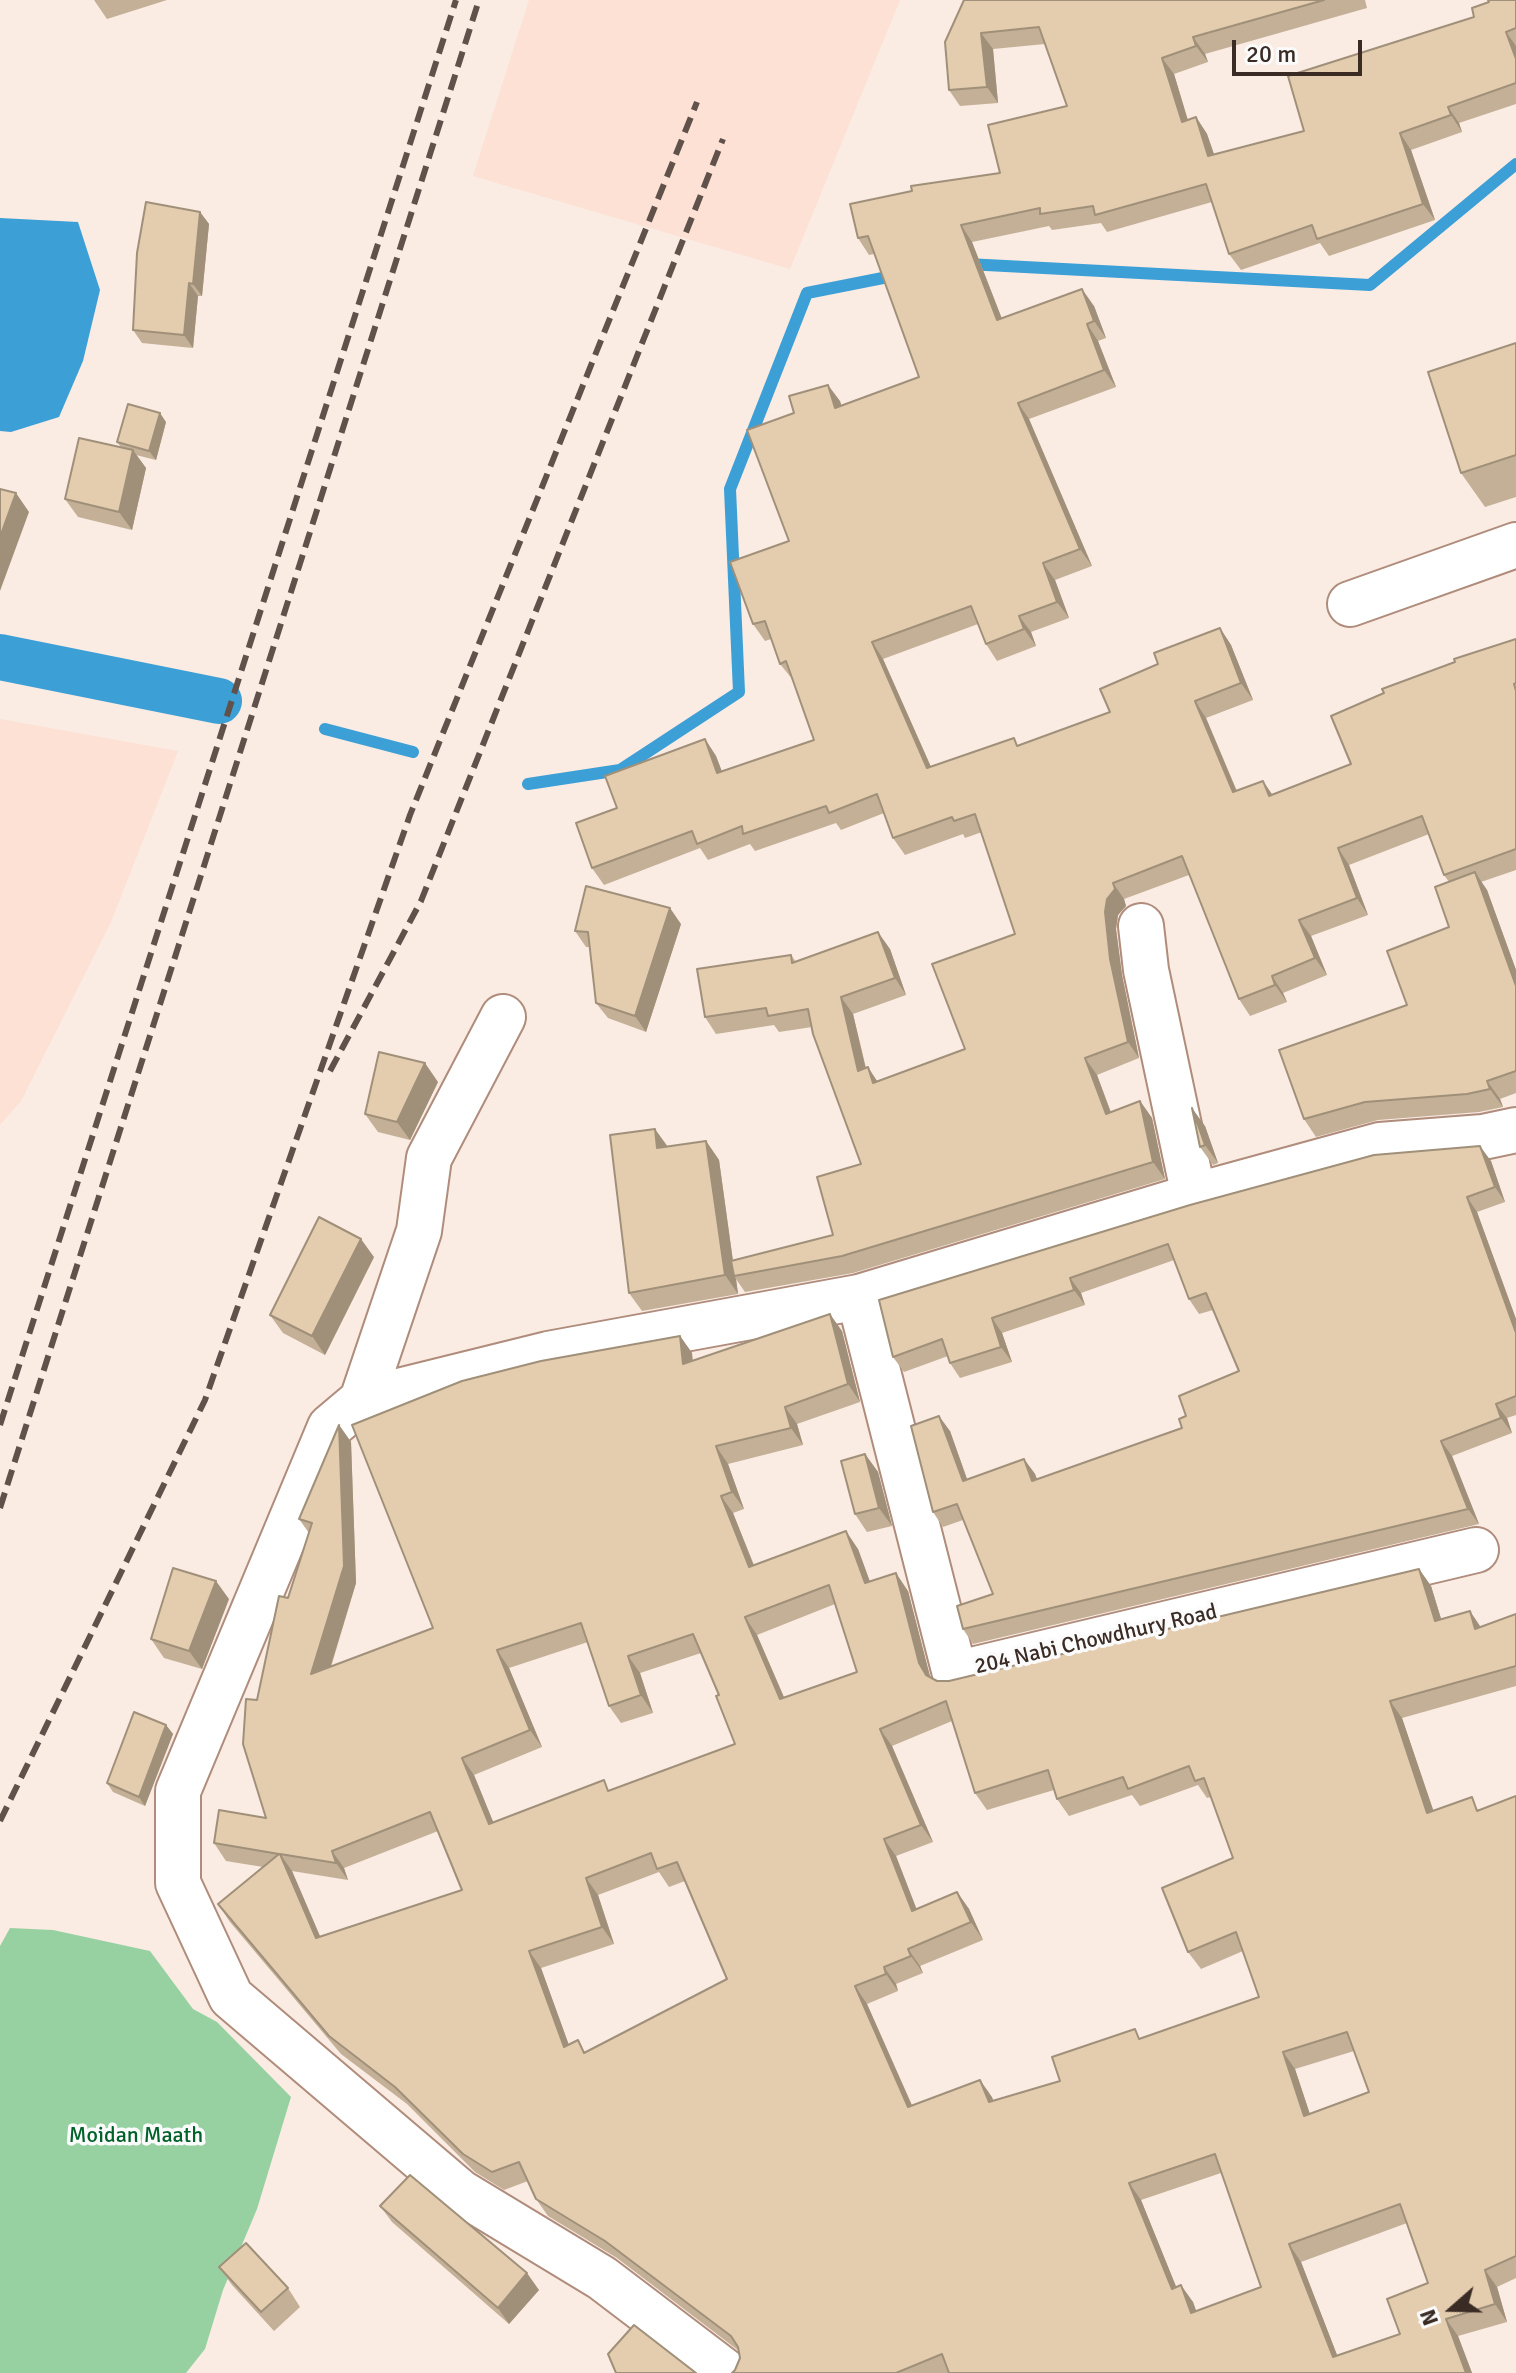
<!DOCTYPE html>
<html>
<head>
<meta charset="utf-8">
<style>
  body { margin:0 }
  #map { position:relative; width:1516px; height:2373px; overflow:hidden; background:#faebe3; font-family:Signika,sans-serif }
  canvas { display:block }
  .north { position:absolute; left:1412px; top:2269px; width:80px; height:80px; -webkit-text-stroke:6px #fbfbfb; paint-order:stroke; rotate:250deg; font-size:22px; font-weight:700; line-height:32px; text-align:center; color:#3a2c25 }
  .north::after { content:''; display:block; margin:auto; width:28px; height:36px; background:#3a2c25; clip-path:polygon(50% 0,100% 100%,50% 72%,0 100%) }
  .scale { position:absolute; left:1232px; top:40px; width:130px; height:36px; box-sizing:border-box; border:4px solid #3a2c25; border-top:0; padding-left:10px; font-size:24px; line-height:28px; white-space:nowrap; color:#3a2c25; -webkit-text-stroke:6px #fbfbfb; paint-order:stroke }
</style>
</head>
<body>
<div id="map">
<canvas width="1516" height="2373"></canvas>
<div class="north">N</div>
<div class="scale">20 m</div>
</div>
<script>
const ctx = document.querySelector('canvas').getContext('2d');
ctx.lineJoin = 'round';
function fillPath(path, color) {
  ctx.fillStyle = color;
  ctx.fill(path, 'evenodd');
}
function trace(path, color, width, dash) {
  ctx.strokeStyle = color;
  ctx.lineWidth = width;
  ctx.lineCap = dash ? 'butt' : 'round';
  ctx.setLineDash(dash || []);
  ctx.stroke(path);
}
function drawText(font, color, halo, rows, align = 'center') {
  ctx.font = font + ' Signika,sans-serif';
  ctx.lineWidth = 7;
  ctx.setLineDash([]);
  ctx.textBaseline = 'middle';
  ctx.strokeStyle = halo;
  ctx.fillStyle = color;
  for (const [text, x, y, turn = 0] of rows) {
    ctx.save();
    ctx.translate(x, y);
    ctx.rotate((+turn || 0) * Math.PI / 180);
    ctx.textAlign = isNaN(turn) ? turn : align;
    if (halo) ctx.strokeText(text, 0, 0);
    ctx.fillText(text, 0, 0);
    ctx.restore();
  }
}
fillPath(new Path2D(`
  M529,0H900L790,269L473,176Z
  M0,719L178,751L111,922L21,1101L0,1125Z`), '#fce1d4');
fillPath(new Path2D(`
  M10,1928L53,1930L150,1951L193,2009L217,2022L291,2097L257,2209L223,2290L205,2349L186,2373H0V1946Z`), '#97d1a2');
fillPath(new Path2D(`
  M0,218L78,222L100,290L83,361L59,417L11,432L0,431Z`), '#3c9fd6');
trace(new Path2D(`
  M967,264L1370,285L1516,164
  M325,729L413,752
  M528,784L620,770L739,692L730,489L807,293L898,275`), '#3c9fd6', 12);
trace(new Path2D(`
  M0,657L219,701`), '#3c9fd6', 46);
const minor = new Path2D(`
  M1350,604L1516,545
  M1141,926L1146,970L1194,1196
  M859,1297L955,1674L1476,1550
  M362,1400L419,1231L429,1158L503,1017
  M727,2373L602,2278L460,2192L231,1997L178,1883V1791L330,1427L362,1400L548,1354L859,1297L1194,1196L1380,1145L1483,1137L1516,1130`);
trace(minor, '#af8c7b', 48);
trace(minor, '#fff', 44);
trace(new Path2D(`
  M330,1071L421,901L723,139
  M0,1425L456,0
  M0,1508L479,0
  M0,1821L205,1400L410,815L697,102`), '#60524b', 6, [16, 8]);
fillPath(new Path2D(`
  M94,0H167L107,19Z
  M964,0H1365L1367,8L1205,54L1208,62L1174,74L1188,120L1196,117L1207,134L1214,154L1304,131L1474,17L1516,0V104L1459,123L1462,132L1411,150L1435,220L1329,256L1320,243L1241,270L1229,254L1212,202L1107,232L1101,223L1052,230L1049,226L972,242L1002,319L1094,306L1106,338L1098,341L1116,387L1029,419L1092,566L1055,580L1069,618L1031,632L1036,646L997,661L986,644L978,624L883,659L931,767L1019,745L1110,712L1158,664L1220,628L1231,645L1253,700L1206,718L1237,791L1272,794L1351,764L1516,639V870L1481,882L1487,890L1516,970V1093L1500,1099L1503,1107L1479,1112L1378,1120L1316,1137L1304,1119L1407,1005L1449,927V882L1444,875L1429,834L1349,865L1368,915L1311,936L1327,975L1283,993L1287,1002L1250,1016L1239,999L1189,875L1124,899L1126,906L1118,915L1116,929L1122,975L1139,1058L1097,1075L1111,1112L1140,1101L1152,1118L1165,1179L853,1273L745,1292L736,1279L738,1294L642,1311L629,1293L667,1147L706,1141L719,1160L733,1261L833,1235L861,1164L812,1027L779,1032L774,1025L716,1034L705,1017L791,955L796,962L890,949L906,995L853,1014L866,1068L877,1081L965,1049L1015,934L982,832L965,838L963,834L905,855L893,838L884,813L841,830L836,823L755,851L750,844L708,860L700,848L604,885L592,868L617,808L705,739L716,756L722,772L814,740L793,680L780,664L771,639L765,641L753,624L789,541L840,401L841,405L919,377L874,254L869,255L858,238L1000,173L1067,106L1045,44L993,49L998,103L960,106L949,90Z
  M200,212L209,224L202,296H198L193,348L142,343L133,330Z
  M1516,343V497L1485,507L1461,473Z
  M166,422L156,460L136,455L146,468L132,530L78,517L65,499L121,447L117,442Z
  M681,924L646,1032L608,1018L596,1003L590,947H586L575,931Z
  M438,1082L410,1140L378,1132L365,1114Z
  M1205,1126L1218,1163L1213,1165L1200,1147Z
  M1491,1161L1505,1202L1477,1212L1516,1319V1415L1507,1418L1512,1433L1452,1456L1479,1524L973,1644L963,1629L993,1594L963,1520L943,1527L933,1512L950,1431L967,1479L1024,1459L1035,1474L1037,1479L1182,1428L1186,1416L1239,1371L1213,1310L1199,1314L1189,1299L1174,1260L1081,1293L1085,1305L1002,1333L1012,1362L960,1378L950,1363L948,1356L904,1372L893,1357L879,1300Z
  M374,1257L325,1355L283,1333L270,1315Z
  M842,1331L860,1402L797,1424L803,1445L728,1464L744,1509L733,1513L754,1565L858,1549L870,1582L908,1591L930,1677L937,1681H949L1419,1569L1431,1586L1441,1619L1481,1627L1516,1614V1686L1402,1718L1433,1811L1481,1809L1516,1796V2278L1497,2287L1507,2322L1458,2336L1472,2373H732L735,2370L740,2358L739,2351L617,2258L548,2216L536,2199L528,2181L504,2190L475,2172L407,2104L341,2054L230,1922L218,1904L263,1867L226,1861L214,1843L266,1818L257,1700L309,1533L299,1519L339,1425L351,1442L356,1583L331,1667L433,1628L680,1336L692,1353V1361ZM835,1604L857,1672L784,1697L757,1635ZM588,1642L609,1706L621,1723L653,1713L640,1673L701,1653L719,1695L735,1744L611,1790L493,1822L474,1775L542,1747L509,1668ZM952,1721L975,1793L987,1810L1054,1790L1057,1799L1069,1816L1132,1795L1140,1806L1198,1785L1207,1798L1211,1797L1233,1858L1188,1952L1201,1969L1243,1951L1259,1997L1142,2038L1060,2081L993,2101L980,2080L912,2105L867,2004L898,1991L896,1984L923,1973L920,1966L983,1940L969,1909L957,1892L916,1909L896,1856L933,1842L892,1746ZM438,1831L462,1890L320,1936L292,1871L348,1880L344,1868ZM659,1872L669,1887L685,1881L727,1979L586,2052L569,2045L541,1968L614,1944L598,1895ZM1354,2051L1369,2092L1310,2114L1295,2069ZM1221,2173L1261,2287L1196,2311L1193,2302L1176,2287L1141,2200ZM1407,2223L1428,2283L1400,2334L1337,2355L1301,2262Z
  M865,1454L878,1472L892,1526L867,1532L855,1514Z
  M229,1599L202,1669L164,1658L151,1639Z
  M166,1725L173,1734L145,1806L113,1792L107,1783Z
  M380,2206L539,2290L509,2324L392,2222Z
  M219,2267L288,2288L300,2307L274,2331L232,2285Z`), '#c4b096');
fillPath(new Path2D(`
  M1506,32L1516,46V59Z
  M981,33L993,49L998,103L987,87Z
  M1193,37L1205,54L1208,62L1196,46Z
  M1162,58L1174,74L1193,138L1182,122Z
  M1448,107L1459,123L1462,132L1451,115Z
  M1196,117L1207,134L1220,172L1208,156Z
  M1400,133L1411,150L1435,220L1423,204Z
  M200,212L209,224L202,296L193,284Z
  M961,225L972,242L1009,337L997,320Z
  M189,283L198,296L193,348L184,335Z
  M1082,289L1094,306L1106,338L1094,321Z
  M1087,324L1098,341L1116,387L1104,370Z
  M828,385L840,401L847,424L835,408Z
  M1018,403L1029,419L1092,566L1080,549Z
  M160,413L166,422L156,460L149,451Z
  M133,450L146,468L132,530L119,512Z
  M16,493L29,512L0,591V537Z
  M1043,563L1055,580L1069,618L1057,602Z
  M1019,616L1031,632L1036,646L1024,629Z
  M1220,628L1231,645L1253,700L1241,683Z
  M872,642L883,659L939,785L927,768Z
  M1195,701L1206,718L1244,809L1233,792Z
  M705,739L716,756L729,790L717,773Z
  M1263,781L1274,797L1269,796Z
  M1338,848L1349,865L1368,915L1357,898Z
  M1475,872L1487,890L1516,970V986Z
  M1113,883L1124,899L1126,906L1118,915L1116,929L1122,975L1139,1058L1128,1042L1110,959L1105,912L1107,899Z
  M670,908L681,924L646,1032L635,1016Z
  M1299,920L1311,936L1327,975L1315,958Z
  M878,932L890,949L906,995L895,978Z
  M1272,976L1283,993L1287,1002L1275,985Z
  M841,997L853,1014L870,1087L858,1071Z
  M1085,1058L1097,1075L1117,1130L1106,1114Z
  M425,1063L438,1082L410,1140L397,1122Z
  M868,1067L879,1084L873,1083Z
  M1487,1081L1500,1099L1503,1107L1490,1089Z
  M1140,1101L1152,1118L1165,1179L1153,1162Z
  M1192,1108L1205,1126L1218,1163L1205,1145Z
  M655,1129L668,1147L657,1148Z
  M706,1141L719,1160L735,1276H734L736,1279L738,1294L725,1275Z
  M1480,1146L1491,1161L1505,1202L1495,1187Z
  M1467,1197L1477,1212L1516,1319V1333Z
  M361,1239L374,1257L325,1355L312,1336Z
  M1070,1278L1081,1293L1085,1305L1074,1290Z
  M830,1314L842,1331L860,1402L848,1384Z
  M992,1318L1002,1333L1012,1362L1001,1347Z
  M680,1336L692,1353L695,1381L683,1364Z
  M1496,1404L1507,1418L1512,1433L1501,1418Z
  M785,1407L797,1424L803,1445L791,1428Z
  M939,1416L950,1431L973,1496L963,1481Z
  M339,1425L351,1442L356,1583L323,1691L311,1674Z
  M1441,1441L1452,1456L1479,1524L1468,1509Z
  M716,1446L728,1464L744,1509L732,1492Z
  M865,1454L878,1472L892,1526L879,1508Z
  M1024,1459L1035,1474L1043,1496L1032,1481Z
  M721,1496L733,1513L761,1584L749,1567Z
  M846,1531L858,1549L877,1601L865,1583Z
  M1419,1569L1431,1586L1447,1638L1435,1621Z
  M896,1573L908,1591L931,1680L926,1675L919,1663Z
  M216,1581L229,1599L202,1669L189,1651Z
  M1470,1611L1482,1629H1475Z
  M745,1617L757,1635L792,1716L780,1699Z
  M497,1650L509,1668L542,1747L530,1730Z
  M628,1656L640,1673L653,1713L641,1695Z
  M1390,1701L1402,1718L1440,1830L1427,1813Z
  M166,1725L173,1734L145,1806L139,1797Z
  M880,1729L892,1746L933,1842L921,1825Z
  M462,1758L474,1775L501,1841L489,1824Z
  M884,1839L896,1856L924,1928L912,1911Z
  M332,1851L344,1868L348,1880L336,1863Z
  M280,1854L292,1871L328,1955L316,1938Z
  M586,1878L598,1895L614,1944L602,1927Z
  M957,1892L969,1909L983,1940L971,1922Z
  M908,1949L920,1966L923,1973L911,1956Z
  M529,1951L541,1968L576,2065L564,2047Z
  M884,1967L896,1984L898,1991L886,1974Z
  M855,1986L867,2004L920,2124L908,2107Z
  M1283,2052L1295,2069L1316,2133L1304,2116Z
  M980,2080L992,2097L1001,2119L989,2102Z
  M1129,2183L1141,2200L1184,2306L1172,2289Z
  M1289,2244L1301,2262L1344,2373L1333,2357Z
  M1485,2270L1497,2287L1507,2322L1495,2304Z
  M527,2273L539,2290L509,2324L498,2308Z
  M1181,2285L1193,2302L1203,2330L1191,2313Z
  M1446,2319L1458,2336L1472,2373H1466Z`), '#a0907a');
const building = new Path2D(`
  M964,0H1324L1193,37L1196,46L1162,58L1182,122L1196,117L1208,156L1304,131L1288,76L1474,17L1472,8L1489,2L1488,0H1516V28L1506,32L1516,59V83L1448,107L1451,115L1400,133L1423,204L1317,239L1312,225L1229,254L1206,184L1095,215L1093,206L1040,214V208L961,225L997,320L1082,289L1094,321L1087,324L1104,370L1018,403L1080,549L1043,563L1057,602L1019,616L1024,629L986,644L971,606L872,642L927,768L1014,738L1017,746L1110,712L1100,689L1158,664L1154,653L1220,628L1241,683L1195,701L1233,792L1263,781L1269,796L1351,764L1331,716L1384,693L1382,689L1455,662L1454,659L1516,639V683L1514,684L1516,691V849L1444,875L1422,816L1338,848L1357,898L1299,920L1315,958L1272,976L1275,985L1239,999L1182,856L1113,883L1115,889L1107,899L1105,912L1110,959L1128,1042L1085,1058L1106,1114L1140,1101L1153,1162L842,1256L734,1276L731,1261L833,1235L817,1177L861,1164L813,1034L808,1009L768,1016L766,1008L705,1017L697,969L791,955L792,963L878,932L895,978L841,997L858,1071L868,1067L873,1083L965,1049L932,964L1015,934L975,814L954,821L952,817L893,838L877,794L829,813L826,806L743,834L742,826L697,844L692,831L592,868L576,823L617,808L605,776L705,739L717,773L814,740L786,661L780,664L765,621L753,624L730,562L789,541L747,430L794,413L789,396L828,385L835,408L919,377L868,236L858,238L850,204L912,191L911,186L1000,173L988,125L1067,106L1039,27L981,33L987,87L949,90L945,42Z
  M146,202L200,212L193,284L189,283L184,335L133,330L137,253Z
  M1516,343V455L1461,473L1428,372Z
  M128,404L160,413L149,451L117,442Z
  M79,438L133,450L119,512L65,499Z
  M0,489L16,493L0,537Z
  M1475,872L1516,986V1071L1487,1081L1490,1089L1467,1094L1365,1102L1304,1119L1279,1050L1407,1005L1387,951L1449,927L1435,887Z
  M586,886L670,908L635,1016L596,1003L588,932L575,931Z
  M379,1052L425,1063L397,1122L365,1114Z
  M1192,1108L1205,1145L1200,1147Z
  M655,1129L657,1148L706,1141L725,1275L629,1293L610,1135Z
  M1480,1146L1495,1187L1467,1197L1516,1333V1396L1496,1404L1501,1418L1441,1441L1468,1509L963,1629L957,1606L993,1594L957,1504L933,1512L911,1426L939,1416L963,1481L1024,1459L1032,1481L1182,1428L1179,1419L1186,1416L1179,1396L1239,1371L1206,1293L1189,1299L1168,1244L1070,1278L1074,1290L992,1318L1001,1347L950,1363L942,1339L893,1357L879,1300L1190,1205L1374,1155Z
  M319,1217L361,1239L312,1336L270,1315Z
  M830,1314L848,1384L785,1407L791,1428L716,1446L732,1492L721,1496L749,1567L846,1531L865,1583L896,1573L919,1663L926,1675L937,1681H949L1419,1569L1435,1621L1470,1611L1475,1629L1516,1614V1666L1390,1701L1427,1813L1472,1797L1477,1811L1516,1796V2256L1485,2270L1495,2304L1446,2319L1466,2373H949L942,2354L896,2373H732L735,2370L740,2358L738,2347L731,2336L605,2241L536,2199L519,2162L492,2172L463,2154L395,2087L329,2036L218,1904L279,1854L214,1843L219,1810L266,1818L243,1744L246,1699L257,1700L279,1596L288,1598L312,1523L299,1519L339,1425L344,1566L311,1674L433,1628L352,1425L462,1381L541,1361L680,1336L683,1364ZM829,1585L857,1672L780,1699L745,1617ZM581,1623L609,1706L641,1695L628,1656L693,1634L719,1695L716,1696L735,1744L608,1791L604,1780L489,1824L462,1758L530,1730L497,1650ZM946,1701L975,1793L1048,1770L1057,1799L1123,1777L1128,1789L1189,1766L1195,1781L1204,1778L1233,1858L1162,1888L1188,1952L1236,1932L1259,1997L1139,2039L1135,2029L1052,2057L1060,2081L989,2102L980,2080L908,2107L855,1986L886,1974L884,1967L911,1956L908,1949L971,1922L957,1892L912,1911L884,1839L921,1825L880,1729ZM430,1812L462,1890L316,1938L280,1854L336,1863L332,1851ZM651,1853L657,1869L677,1862L727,1979L584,2053L578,2040L564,2047L529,1951L602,1927L586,1878ZM1347,2032L1369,2092L1304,2116L1283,2052ZM1215,2154L1261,2287L1191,2313L1181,2285L1172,2289L1129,2183ZM1400,2204L1428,2283L1387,2299L1400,2334L1333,2357L1289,2244Z
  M865,1454L879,1508L855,1514L841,1461Z
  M173,1568L216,1581L189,1651L151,1639Z
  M134,1712L166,1725L139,1797L107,1783Z
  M410,2175L527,2273L498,2308L380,2206Z
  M246,2243L288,2288L261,2312L219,2267Z
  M634,2325L696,2373H616L608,2354Z`);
fillPath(building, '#e4cdae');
trace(building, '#a0907a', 2);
drawText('22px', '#3a2c25', '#fbfbfb', [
  ["204 Nabi Chowdhury Road",1096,1640,-13]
]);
drawText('22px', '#006229', '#fbfbfb', [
  ["Moidan Maath",136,2136]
]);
</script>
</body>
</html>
